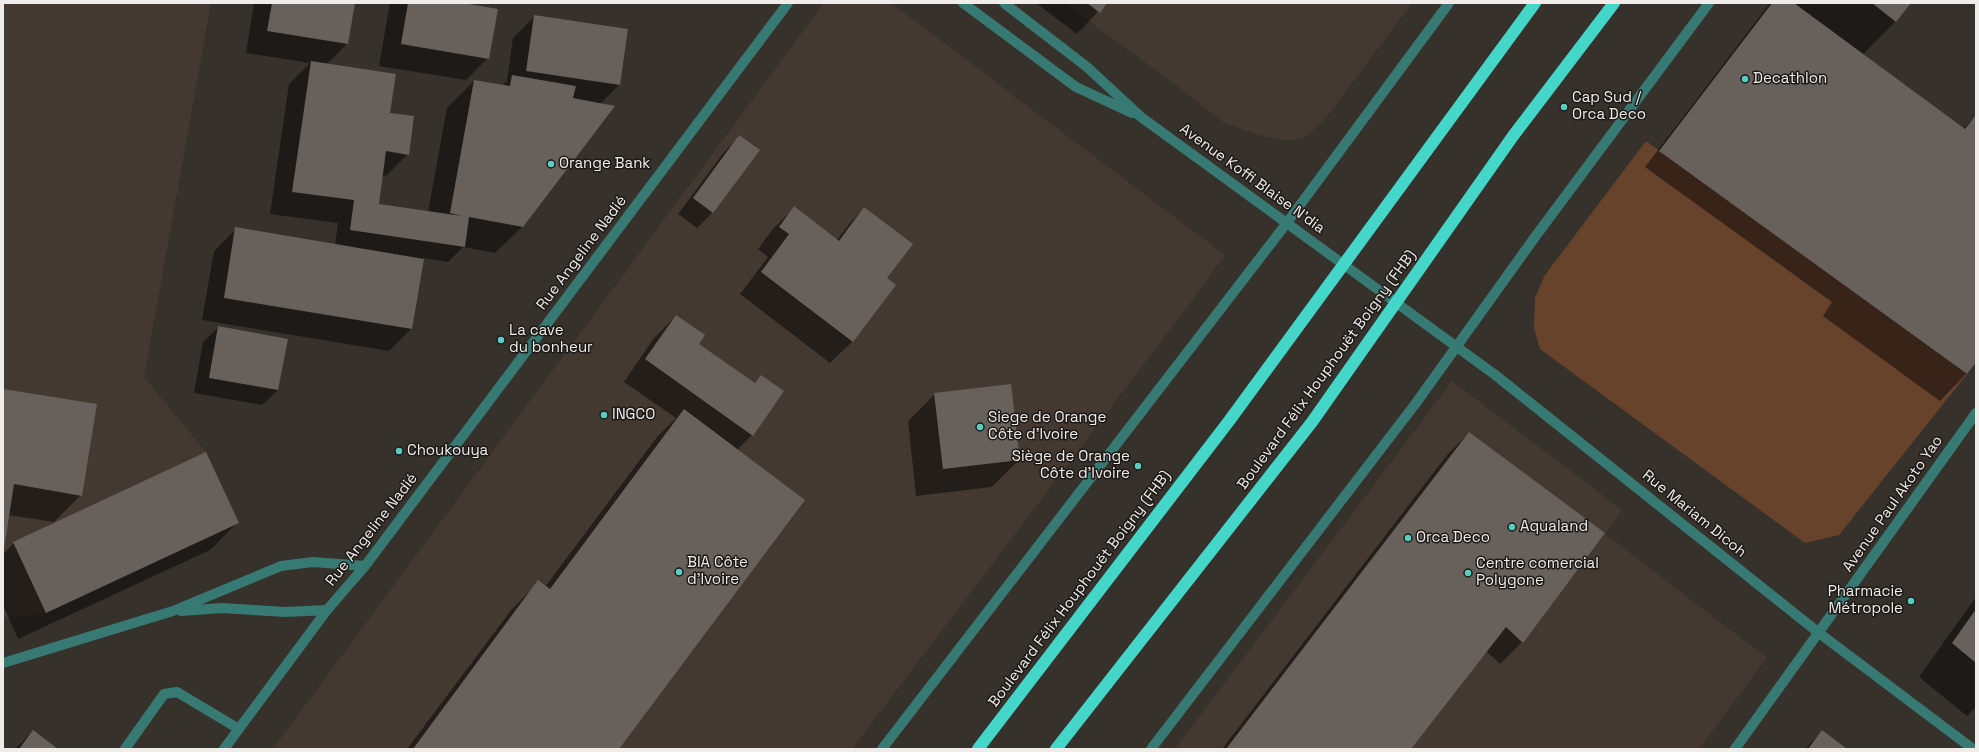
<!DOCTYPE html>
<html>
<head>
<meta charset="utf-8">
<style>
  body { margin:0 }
  #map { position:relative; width:1979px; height:752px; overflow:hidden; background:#37312c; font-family:"Space Grotesk",sans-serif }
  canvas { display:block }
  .frame { position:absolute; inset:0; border:4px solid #f0ece9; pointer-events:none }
</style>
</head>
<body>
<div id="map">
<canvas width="1979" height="752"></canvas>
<div class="frame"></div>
</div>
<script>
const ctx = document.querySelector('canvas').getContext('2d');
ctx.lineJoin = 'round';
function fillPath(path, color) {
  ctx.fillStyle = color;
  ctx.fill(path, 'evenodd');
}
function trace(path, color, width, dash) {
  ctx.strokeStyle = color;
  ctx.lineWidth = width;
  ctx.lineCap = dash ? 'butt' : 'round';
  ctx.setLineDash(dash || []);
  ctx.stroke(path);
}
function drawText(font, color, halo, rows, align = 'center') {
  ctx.font = font + ' "Space Grotesk",sans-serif';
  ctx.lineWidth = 3;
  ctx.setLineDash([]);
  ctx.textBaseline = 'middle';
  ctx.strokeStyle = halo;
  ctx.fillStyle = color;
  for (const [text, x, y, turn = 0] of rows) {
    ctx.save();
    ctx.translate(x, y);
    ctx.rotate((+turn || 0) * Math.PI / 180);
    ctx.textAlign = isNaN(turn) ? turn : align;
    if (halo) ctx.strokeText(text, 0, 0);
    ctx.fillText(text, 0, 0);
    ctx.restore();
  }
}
fillPath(new Path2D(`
  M3,3H211L144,377L206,452L239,523L46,613L3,619Z
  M824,3H891L1225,255L1190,303L852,749H273Z
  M1064,3H1412L1326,118L1307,136L1287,141L1258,135L1223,122L1168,79Z
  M1452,381L1622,510L1605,534L1767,658L1699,749H1175Z`), '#443931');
fillPath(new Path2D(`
  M1646,141L1967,374L1839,535L1805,543L1540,349L1534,328L1535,298L1545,275Z`), '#67432b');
fillPath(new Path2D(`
  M254,3H354L347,44L326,65L389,114L408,154L386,176L382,175L377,205L428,212L447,108L474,81L502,86L507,81L513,38L535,16L619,85L600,104L523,226L495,253L463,247L448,262L423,258L411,329L389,351L202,320L214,251L236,229L335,245L338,223L270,214L289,84L310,63L246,53Z
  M390,3H457L488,58L466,80L379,66Z
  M1036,3H1106L1077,34Z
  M1770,3H1910L1896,21L1862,55L1963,129L1976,116V361L1967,373L1940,401L1823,316L1832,302L1645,167Z
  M740,136L758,150L712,213L697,228L678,214L724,152Z
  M794,208L837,240L849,224L864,208L886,278L894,285L852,342L830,363L740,294L768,257L758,249L772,230Z
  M676,316L752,435L737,450L618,749H407L512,609L539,582L545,587L657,437L676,418L624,382L654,338Z
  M219,327L278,390L262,405L194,393L203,342Z
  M3,390L96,405L81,495L54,522L8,515L3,548Z
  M935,394L1019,460L992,487L916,496L908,421Z
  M1469,433L1522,642L1500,664L1486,651L1410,749H1222L1447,455Z
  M237,523L210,550L18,639L3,605V554L14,543Z
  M1976,597V707L1967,716L1919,677Z
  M33,731L56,749H15Z
  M1822,731L1845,749H1805Z`), '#0007');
fillPath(new Path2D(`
  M272,3H355L348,44L267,31Z
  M408,3H463L498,9L489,59L401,44Z
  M1087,3H1107L1100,13Z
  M1772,3H1794L1965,129L1976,115V362L1967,374L1659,151Z
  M1872,3H1911L1896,22Z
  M534,15L628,29L620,85L526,71Z
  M311,61L396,74L390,113L414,116L409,155L386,151L379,204L462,216L450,213L474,80L510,86L512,75L576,86L573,98L615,106L523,227L469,217L465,247L350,230L354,200L292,192Z
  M739,135L760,150L713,213L693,198Z
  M794,206L839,241L864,207L913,244L887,278L896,285L853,342L761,272L789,234L779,227Z
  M235,227L424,259L412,329L224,298Z
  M676,315L705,335L699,344L755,383L761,375L784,391L753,436L645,359Z
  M218,326L288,339L278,390L209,378Z
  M1011,384L1020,460L943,469L934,393Z
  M3,389L97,404L82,496L14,484L4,549Z
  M684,409L805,500L619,749H413L538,580L550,589Z
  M1469,432L1605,533L1523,643L1506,627L1411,749H1226Z
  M206,452L239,523L46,613L13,542Z
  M1976,609V663L1952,643Z
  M33,730L58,749H19Z
  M1822,730L1847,749H1808Z`), '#67605b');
trace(new Path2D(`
  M963,3L1076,87L1132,113
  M1004,3L1087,67L1141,117L1494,374L1819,633L1973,749
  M181,611L222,608L285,612L327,610
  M3,663L173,611L281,566L313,562L365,566
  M125,749L164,694L177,692L239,729
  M224,749L327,610L365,566L788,3
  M882,749L1286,224L1449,3
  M1151,749L1416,403L1535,237L1709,3
  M1735,749L1976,413`), '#377a73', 10);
trace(new Path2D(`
  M978,749L1229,421L1535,3
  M1056,749L1312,422L1513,136L1614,3`), '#44d6c8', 12);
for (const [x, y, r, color] of [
  [1745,79,4,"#57cec2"],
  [1564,107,4,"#57cec2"],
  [551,164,4,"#57cec2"],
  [501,340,4,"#57cec2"],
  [604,415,4,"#57cec2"],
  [980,427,4,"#57cec2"],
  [399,451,4,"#57cec2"],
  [1138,466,4,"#57cec2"],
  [1512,527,4,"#57cec2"],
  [1408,538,4,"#57cec2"],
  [679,572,4,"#57cec2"],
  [1468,573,4,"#57cec2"],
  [1911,601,4,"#57cec2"]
]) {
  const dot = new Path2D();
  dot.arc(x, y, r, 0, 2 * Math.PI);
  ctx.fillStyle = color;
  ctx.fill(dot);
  trace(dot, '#1c1917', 1.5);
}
drawText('15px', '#f0ece9', '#1c1917', [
  ["Decathlon",1753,79],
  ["Cap Sud /",1572,98],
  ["Orca Deco",1572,115],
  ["Orange Bank",559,164],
  ["La cave",509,331],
  ["du bonheur",509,348],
  ["INGCO",612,415],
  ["Siege de Orange",988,418],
  ["Côte d'Ivoire",988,435],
  ["Choukouya",407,451],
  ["Siège de Orange",1130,457,"right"],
  ["Côte d'Ivoire",1130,474,"right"],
  ["Aqualand",1520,527],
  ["Orca Deco",1416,538],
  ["BIA Côte",687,563],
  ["d'Ivoire",687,580],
  ["Centre comercial",1476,564],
  ["Polygone",1476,581],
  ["Pharmacie",1903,592,"right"],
  ["Métropole",1903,609,"right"]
], 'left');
drawText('15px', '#f0ece9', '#1c1917', [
  ["Avenue Koffi Blaise N'dia",1252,179,36],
  ["Rue Angeline Nadié",582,253,-53],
  ["Boulevard Félix Houphouët Boigny (FHB)",1327,370,-54],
  ["Avenue Paul Akoto Yao",1893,504,-55],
  ["Rue Mariam Dicoh",1694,514,39],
  ["Rue Angeline Nadié",372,530,-52],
  ["Boulevard Félix Houphouët Boigny (FHB)",1080,589,-53]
]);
</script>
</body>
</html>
